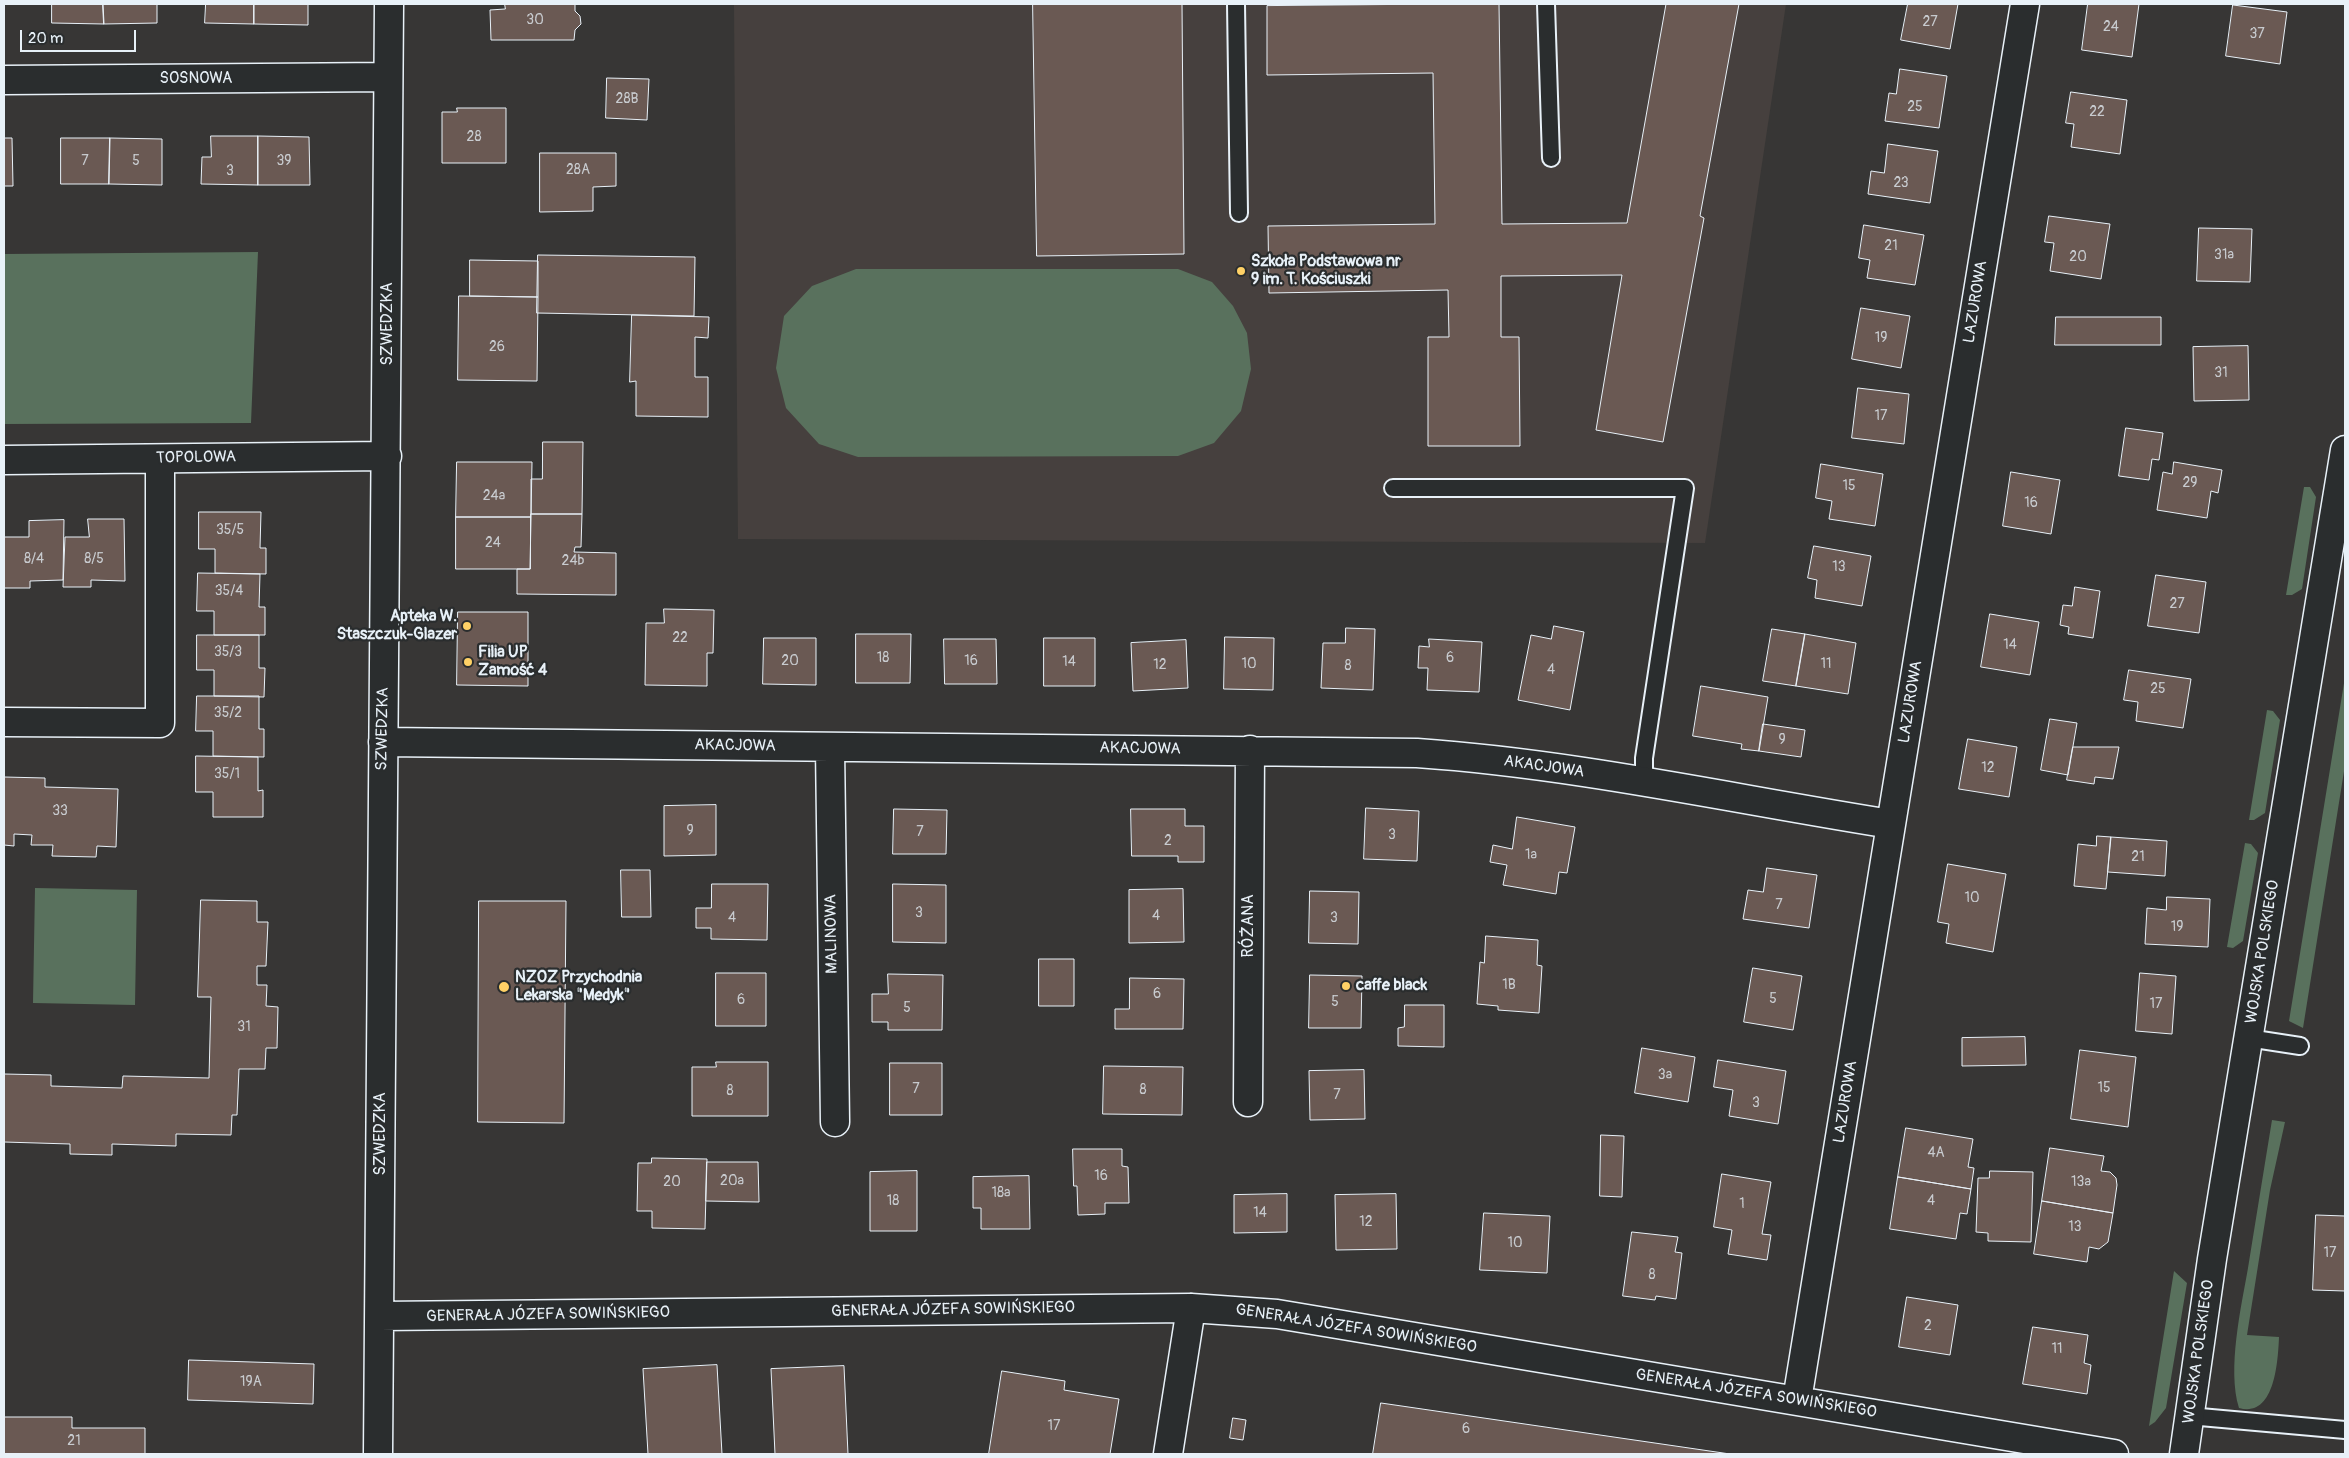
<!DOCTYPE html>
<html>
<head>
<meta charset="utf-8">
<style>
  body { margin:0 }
  #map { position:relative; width:2349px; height:1458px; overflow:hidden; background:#373635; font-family:Pangolin,sans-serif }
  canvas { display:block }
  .frame { position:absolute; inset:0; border:5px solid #e8f1f8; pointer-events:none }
  .scale { position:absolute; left:20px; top:30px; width:116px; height:22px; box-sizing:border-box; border:2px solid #e8f1f8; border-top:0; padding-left:6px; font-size:15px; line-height:18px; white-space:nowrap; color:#e8f1f8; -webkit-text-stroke:4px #2a2d2e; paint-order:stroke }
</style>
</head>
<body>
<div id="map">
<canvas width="2349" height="1458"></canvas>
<div class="frame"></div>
<div class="scale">20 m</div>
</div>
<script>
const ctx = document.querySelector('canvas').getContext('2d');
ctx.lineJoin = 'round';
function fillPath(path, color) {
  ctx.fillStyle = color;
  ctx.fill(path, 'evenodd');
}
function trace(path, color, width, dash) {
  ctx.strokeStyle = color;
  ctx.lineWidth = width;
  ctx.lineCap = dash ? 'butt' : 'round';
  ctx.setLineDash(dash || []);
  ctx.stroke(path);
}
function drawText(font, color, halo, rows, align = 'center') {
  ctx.font = font + ' Pangolin,sans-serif';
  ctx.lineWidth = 4.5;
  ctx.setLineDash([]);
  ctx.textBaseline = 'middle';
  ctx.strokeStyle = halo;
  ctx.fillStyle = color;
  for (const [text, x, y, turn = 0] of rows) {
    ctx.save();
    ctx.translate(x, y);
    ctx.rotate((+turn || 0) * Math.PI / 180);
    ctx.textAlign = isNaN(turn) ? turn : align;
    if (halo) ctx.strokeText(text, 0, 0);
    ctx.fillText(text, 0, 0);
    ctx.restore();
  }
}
fillPath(new Path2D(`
  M734,4H1786L1705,543L738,539Z`), '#46403e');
fillPath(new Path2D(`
  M258,252L251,423L4,424V254Z
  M856,269H1178L1212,282L1233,306L1247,333L1251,369L1241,411L1214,443L1178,456L858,457L819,444L786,408L776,368L784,316L812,286Z
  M2304,487H2310L2316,497L2302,589L2292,595H2286Z
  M2345,677V765L2303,1028L2289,1021Z
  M2267,710L2273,711L2280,720L2265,813L2254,820H2249Z
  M2245,843L2251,844L2258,853L2243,941L2233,948L2227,947Z
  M35,888L137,890L135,1005L33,1003Z
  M2272,1120L2285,1122L2270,1190L2247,1335L2279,1337C2278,1361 2275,1418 2239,1408C2227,1369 2241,1308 2248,1268C2256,1218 2264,1169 2272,1120Z
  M2174,1271L2187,1283L2166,1408L2155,1422L2149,1426Z`), '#59715d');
const building = new Path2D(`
  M52,4H103L104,24L52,23Z
  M103,4H157V23L104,24Z
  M206,4H254V24L205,23Z
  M254,4H308V25L254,24Z
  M505,4H575V11L580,16L581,24L575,30L574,40H491L490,10L505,9Z
  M1033,4H1182L1184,254L1037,256Z
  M1443,4H1499L1502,224L1627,223L1666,4H1739L1700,216L1704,218L1663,442L1596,430L1622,275L1501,276V337H1519L1520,446H1428V337H1449L1448,290L1269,293L1268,226L1435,224L1433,73L1267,75V6Z
  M1908,4H1958L1950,49L1901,40Z
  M2088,4H2139L2132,57L2082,50Z
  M2233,5L2287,12L2280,64L2226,56Z
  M1900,69L1947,76L1939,128L1885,121L1889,93L1896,94Z
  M607,78L649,79L647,120L606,118Z
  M2071,92L2127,100L2120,154L2071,147L2074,124L2066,123Z
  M457,108H506V163H442V112H457Z
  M211,136H258V185L201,184L202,157H211Z
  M258,136L309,137L310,185H258Z
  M4,138H12L13,186H4Z
  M61,138H110L109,184H61Z
  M110,138L162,139V185L109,184Z
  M1888,144L1938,151L1930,203L1868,194L1871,171L1884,173Z
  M540,153H616V186L593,187V211L540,212Z
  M2049,216L2110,224L2101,279L2050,271L2054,243L2045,242Z
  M1864,225L1924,235L1915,285L1867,278L1870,260L1859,258Z
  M2199,228L2252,229L2250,282L2197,281Z
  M538,255L695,257L694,316L537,313Z
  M470,260L538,261V297L470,296Z
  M459,296L538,297L537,381L458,380Z
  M1861,308L1910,316L1901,368L1852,359Z
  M632,315L709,317L708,338L695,337V377H708V417L636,416V381L630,382Z
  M2056,317H2161V345H2055Z
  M2248,346L2249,400L2194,401L2193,347Z
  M1858,388L1909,394L1904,444L1852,438Z
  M2126,428L2163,433L2159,460L2152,459L2149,480L2119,476Z
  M543,442H583L582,514H531V479H542Z
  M457,462H532L531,517H456Z
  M2174,462L2222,470L2218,493L2211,491L2207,518L2157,510L2163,472L2172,474Z
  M1821,464L1883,474L1875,526L1829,519L1832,501L1816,498Z
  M2011,472L2060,480L2051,534L2003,526Z
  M199,512H261L260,548H266V574L215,573V549H199Z
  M531,514H582L581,547H575L574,552L616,553V595L517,594V569H530Z
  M456,517H531L530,569H456Z
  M88,519H124L125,581L91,580V587H63L65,537H89Z
  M64,520L63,580L30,581V588H4V537H29V521Z
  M1814,546L1871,556L1862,606L1815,598L1817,580L1808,578Z
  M198,573L260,574L259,607H265V635H214V611H197Z
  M2156,575L2206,582L2199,633L2148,626Z
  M2075,587L2100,591L2093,638L2068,634L2069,627L2060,625L2063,605L2072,606Z
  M664,609L714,610L713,653H707V686L645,685L646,623H664Z
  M458,612H528V686L457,685Z
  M1990,614L2039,622L2030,675L1981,667Z
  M1554,626L1584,632L1570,710L1518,700L1531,635L1551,639Z
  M1346,628L1375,629L1373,690L1321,688L1323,643H1345Z
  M1772,629L1805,634L1796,686L1763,681Z
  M856,634H911L910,683H856Z
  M1805,634L1856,643L1848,694L1796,686Z
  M197,635H259V668H265L264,697L214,696V670H197Z
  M1225,637L1274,638L1273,690L1224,689Z
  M764,638H816V685L763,684Z
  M1044,638H1095V686H1044Z
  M944,639H996L997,684H945Z
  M1429,639L1482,642L1479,692L1427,690L1428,668H1418L1419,646L1429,647Z
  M1186,640L1188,688L1133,691L1131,643Z
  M2129,670L2191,679L2183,728L2136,721L2138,702L2124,700Z
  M1701,686L1768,697L1759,751L1741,749L1742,744L1693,736Z
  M197,696H259V729H264V757L213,756V731H196Z
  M2050,719L2077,723L2068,775L2041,770Z
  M1763,724L1805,730L1801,757L1759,751Z
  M1968,739L2017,747L2009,797L1959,789Z
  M2073,747H2119L2113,779L2095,777L2094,784L2067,780Z
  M196,756L258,757V791L263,790V817H213V792H196Z
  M4,777L45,778V787L118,789L116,847L97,846L96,857L52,856L53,845H31L32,835L14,834V846L4,845Z
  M716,805V855L664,856V806Z
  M1366,808L1419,811L1417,861L1364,859Z
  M894,809L947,810L946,854H893Z
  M1131,809H1185V826H1204V862H1178V856H1132Z
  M1517,817L1575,827L1567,873L1559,872L1556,894L1503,885L1507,865L1490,862L1493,845L1512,849Z
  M2097,836L2111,837L2106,889L2074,886L2078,844L2096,846Z
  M2111,837L2167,841L2165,876L2108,872Z
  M1948,864L2006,874L1993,952L1946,943L1949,924L1938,922Z
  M1767,868L1817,875L1809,928L1743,919L1748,890L1763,892Z
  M621,870H650L651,917H622Z
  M712,884H768L767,940L711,939V928H696V908H711Z
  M893,884L946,885V943L893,942Z
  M1183,889L1184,942L1129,943V890Z
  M1310,891L1359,892L1358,944L1309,943Z
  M2167,897L2210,899L2208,947L2145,944L2147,908L2166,910Z
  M201,900L257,901V922H268L266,966H257V985H267L266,1006L278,1007L277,1048H266L265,1069H239L237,1115H232L231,1135L176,1134V1146L112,1144V1155L70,1154V1144L4,1142V1074L51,1075V1086L122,1088L123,1076L209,1078L211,997H198Z
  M479,901H566L564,1123L478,1122Z
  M1486,936L1538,940L1537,965L1542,966L1539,1013L1498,1010V1006L1477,1004L1480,962L1484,963Z
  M1039,959H1074V1006H1039Z
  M1753,968L1802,976L1793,1030L1744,1022Z
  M716,973H766V1026H716Z
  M2140,973L2176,976L2172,1034L2136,1031Z
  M888,974L943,975L942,1030H888V1022H872V994H888Z
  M1310,975L1362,976L1361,1028H1309Z
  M1130,978L1184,979L1183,1029H1115V1009H1129Z
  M1405,1005H1444V1047L1398,1046V1028L1404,1027Z
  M2025,1037L2026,1065L1962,1066V1038Z
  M1642,1048L1695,1057L1688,1102L1635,1093Z
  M2080,1050L2136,1057L2128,1127L2071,1119Z
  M1718,1060L1786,1071L1778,1124L1729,1116L1733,1090L1714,1087Z
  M716,1062H768V1116H692V1067H716Z
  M890,1063H942V1115H890Z
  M1104,1066L1183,1067L1182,1115L1103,1114Z
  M1364,1070L1365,1119L1310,1120L1309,1071Z
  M1906,1128L1973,1139L1968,1167L1974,1168L1971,1189L1898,1177Z
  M1601,1135L1624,1136L1622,1197L1600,1196Z
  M2050,1148L2104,1156L2101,1171L2110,1172L2116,1178L2117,1185L2113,1213L2042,1201Z
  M1073,1149H1122V1166L1128,1167L1129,1203H1105V1214L1078,1215L1077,1186H1074Z
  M652,1158L707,1159L705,1229L652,1228V1211H637L638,1163H651Z
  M707,1162H758L759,1202L706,1201Z
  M917,1171V1231H870V1172Z
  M1990,1171L2033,1172L2031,1242L1988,1241V1233L1976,1232L1978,1178H1989Z
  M1722,1174L1771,1182L1762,1234L1771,1235L1767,1260L1728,1254L1732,1230L1714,1227Z
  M1029,1176L1030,1229H981V1208H973V1177Z
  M1898,1177L1971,1189L1967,1214L1960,1213L1956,1239L1890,1229Z
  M1287,1194V1232L1234,1233V1195Z
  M1396,1194L1397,1249L1336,1250L1335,1195Z
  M2042,1201L2113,1213L2108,1242L2099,1249L2089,1247L2087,1262L2034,1254Z
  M1484,1213L1550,1216L1547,1273L1480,1270Z
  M2316,1215L2345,1216V1291L2313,1290Z
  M1632,1232L1678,1237L1675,1252L1682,1253L1676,1299L1656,1296L1655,1300L1623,1296Z
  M1907,1297L1958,1305L1950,1355L1899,1347Z
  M2033,1327L2088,1335L2084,1363L2091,1365L2087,1394L2023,1384Z
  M189,1360L314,1364L313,1404L188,1400Z
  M717,1365L722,1454H648L643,1369Z
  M844,1366L848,1454H775L771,1369Z
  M1002,1371L1065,1381L1064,1390L1119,1399L1110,1454H989Z
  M1381,1403L1730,1454H1373Z
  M4,1417H72V1428H145V1454H4Z
  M1233,1418L1246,1420L1243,1440L1230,1438Z`);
fillPath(building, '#6a5953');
trace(building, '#e8f1f8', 1);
const service = new Path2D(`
  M1236,4L1239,213
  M1546,4L1551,158
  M1393,488H1685L1644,758V782
  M2248,1038L2300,1046
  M2189,1416L2345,1430`);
const minor = new Path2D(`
  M4,80L388,77
  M4,460L387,456
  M4,722L160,723V459
  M383,742L1417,753C1576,764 1733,799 1891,824
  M830,747L835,1122
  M1248,1102L1250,750
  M380,1316L1191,1308L1277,1314L2114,1454
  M1797,1400L2025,4
  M378,1454L389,4
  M1168,1454L1191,1308`);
const tertiary = new Path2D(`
  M2184,1454L2212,1259L2345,450`);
trace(service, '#e8f1f8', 20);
trace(minor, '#e8f1f8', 31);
trace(tertiary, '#e8f1f8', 31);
trace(service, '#2a2d2e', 16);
trace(minor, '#2a2d2e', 28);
trace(tertiary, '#2a2d2e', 28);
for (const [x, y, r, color] of [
  [1241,271,5,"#ffd166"],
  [467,626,5,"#ffd166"],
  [468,662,5,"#ffd166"],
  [1346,986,5,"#ffd166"],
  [504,987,6,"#ffd166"]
]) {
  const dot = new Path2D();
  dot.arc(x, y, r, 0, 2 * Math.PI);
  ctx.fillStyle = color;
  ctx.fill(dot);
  trace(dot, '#2a2d2e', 2);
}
drawText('14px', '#c8cbcf', null, [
  ["30",535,20],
  ["27",1930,22],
  ["24",2111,27],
  ["37",2257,34],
  ["28B",627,99],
  ["25",1915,107],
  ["22",2097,112],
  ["28",474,137],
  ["7",85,161],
  ["5",136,161],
  ["39",284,161],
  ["28A",578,170],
  ["3",230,171],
  ["23",1901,183],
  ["21",1891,246],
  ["31a",2224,255],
  ["20",2078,257],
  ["19",1881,338],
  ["26",497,347],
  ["31",2221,373],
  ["17",1881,416],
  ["29",2190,483],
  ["15",1849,486],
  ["24a",494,496],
  ["16",2031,503],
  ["35/5",230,530],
  ["24",493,543],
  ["8/4",34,559],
  ["8/5",94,559],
  ["24b",573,561],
  ["13",1839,567],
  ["35/4",229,591],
  ["27",2177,604],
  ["22",680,638],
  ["14",2010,645],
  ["35/3",228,652],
  ["18",883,658],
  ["6",1450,658],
  ["20",790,661],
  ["16",971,661],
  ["14",1069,662],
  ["10",1249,664],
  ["11",1826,664],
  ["12",1160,665],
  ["8",1348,666],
  ["4",1551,670],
  ["25",2158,689],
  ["35/2",228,713],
  ["9",1782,740],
  ["12",1988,768],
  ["35/1",227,774],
  ["33",60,811],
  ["9",690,831],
  ["7",920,832],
  ["3",1392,835],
  ["2",1168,841],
  ["1a",1531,855],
  ["21",2138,857],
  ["10",1972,898],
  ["7",1779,905],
  ["3",919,913],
  ["4",1156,916],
  ["4",732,918],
  ["3",1334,918],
  ["19",2177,927],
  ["1B",1509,985],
  ["6",1157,994],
  ["5",1773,999],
  ["6",741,1000],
  ["5",1335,1002],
  ["17",2156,1004],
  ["5",907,1008],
  ["31",244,1027],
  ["3a",1665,1075],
  ["15",2104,1088],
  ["7",916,1089],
  ["8",1143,1090],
  ["8",730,1091],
  ["7",1337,1095],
  ["3",1756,1103],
  ["4A",1936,1153],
  ["16",1101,1176],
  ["20a",732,1181],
  ["20",672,1182],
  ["13a",2081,1182],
  ["18a",1001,1193],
  ["18",893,1201],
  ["4",1931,1201],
  ["1",1742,1204],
  ["14",1260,1213],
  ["12",1366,1222],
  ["13",2075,1227],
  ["10",1515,1243],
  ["17",2330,1253],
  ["8",1652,1275],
  ["2",1928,1326],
  ["11",2057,1349],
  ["19A",251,1382],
  ["17",1054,1426],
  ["6",1466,1429],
  ["21",74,1441]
]);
drawText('16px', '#e8f1f8', '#2a2d2e', [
  ["SOSNOWA",196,79],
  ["LAZUROWA",1976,302,-81],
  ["SZWEDZKA",388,324,-90],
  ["TOPOLOWA",196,458,-1],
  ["LAZUROWA",1911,702,-81],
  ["SZWEDZKA",383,729,-89],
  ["AKACJOWA",735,746,1],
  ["AKACJOWA",1140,749,1],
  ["AKACJOWA",1544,767,8],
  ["RÓŻANA",1249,926,-90],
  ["MALINOWA",832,934,-91],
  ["WOJSKA POLSKIEGO",2263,952,-81],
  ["LAZUROWA",1846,1102,-81],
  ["SZWEDZKA",381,1134,-90],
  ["GENERAŁA JÓZEFA SOWIŃSKIEGO",953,1310,-1],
  ["GENERAŁA JÓZEFA SOWIŃSKIEGO",548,1315,-1],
  ["GENERAŁA JÓZEFA SOWIŃSKIEGO",1356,1329,9],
  ["WOJSKA POLSKIEGO",2199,1352,-82],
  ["GENERAŁA JÓZEFA SOWIŃSKIEGO",1756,1394,9]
]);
drawText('bold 16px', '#e8f1f8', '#2a2d2e', [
  ["Szkoła Podstawowa nr",1251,262],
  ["9 im. T. Kościuszki",1251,280],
  ["Apteka W.",457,617,"right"],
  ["Staszczuk-Glazer",457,635,"right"],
  ["Filia UP",478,653],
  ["Zamość 4",478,671],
  ["NZOZ Przychodnia",515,978],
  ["Lekarska \"Medyk\"",515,996],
  ["caffe black",1356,986]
], 'left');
</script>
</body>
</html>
